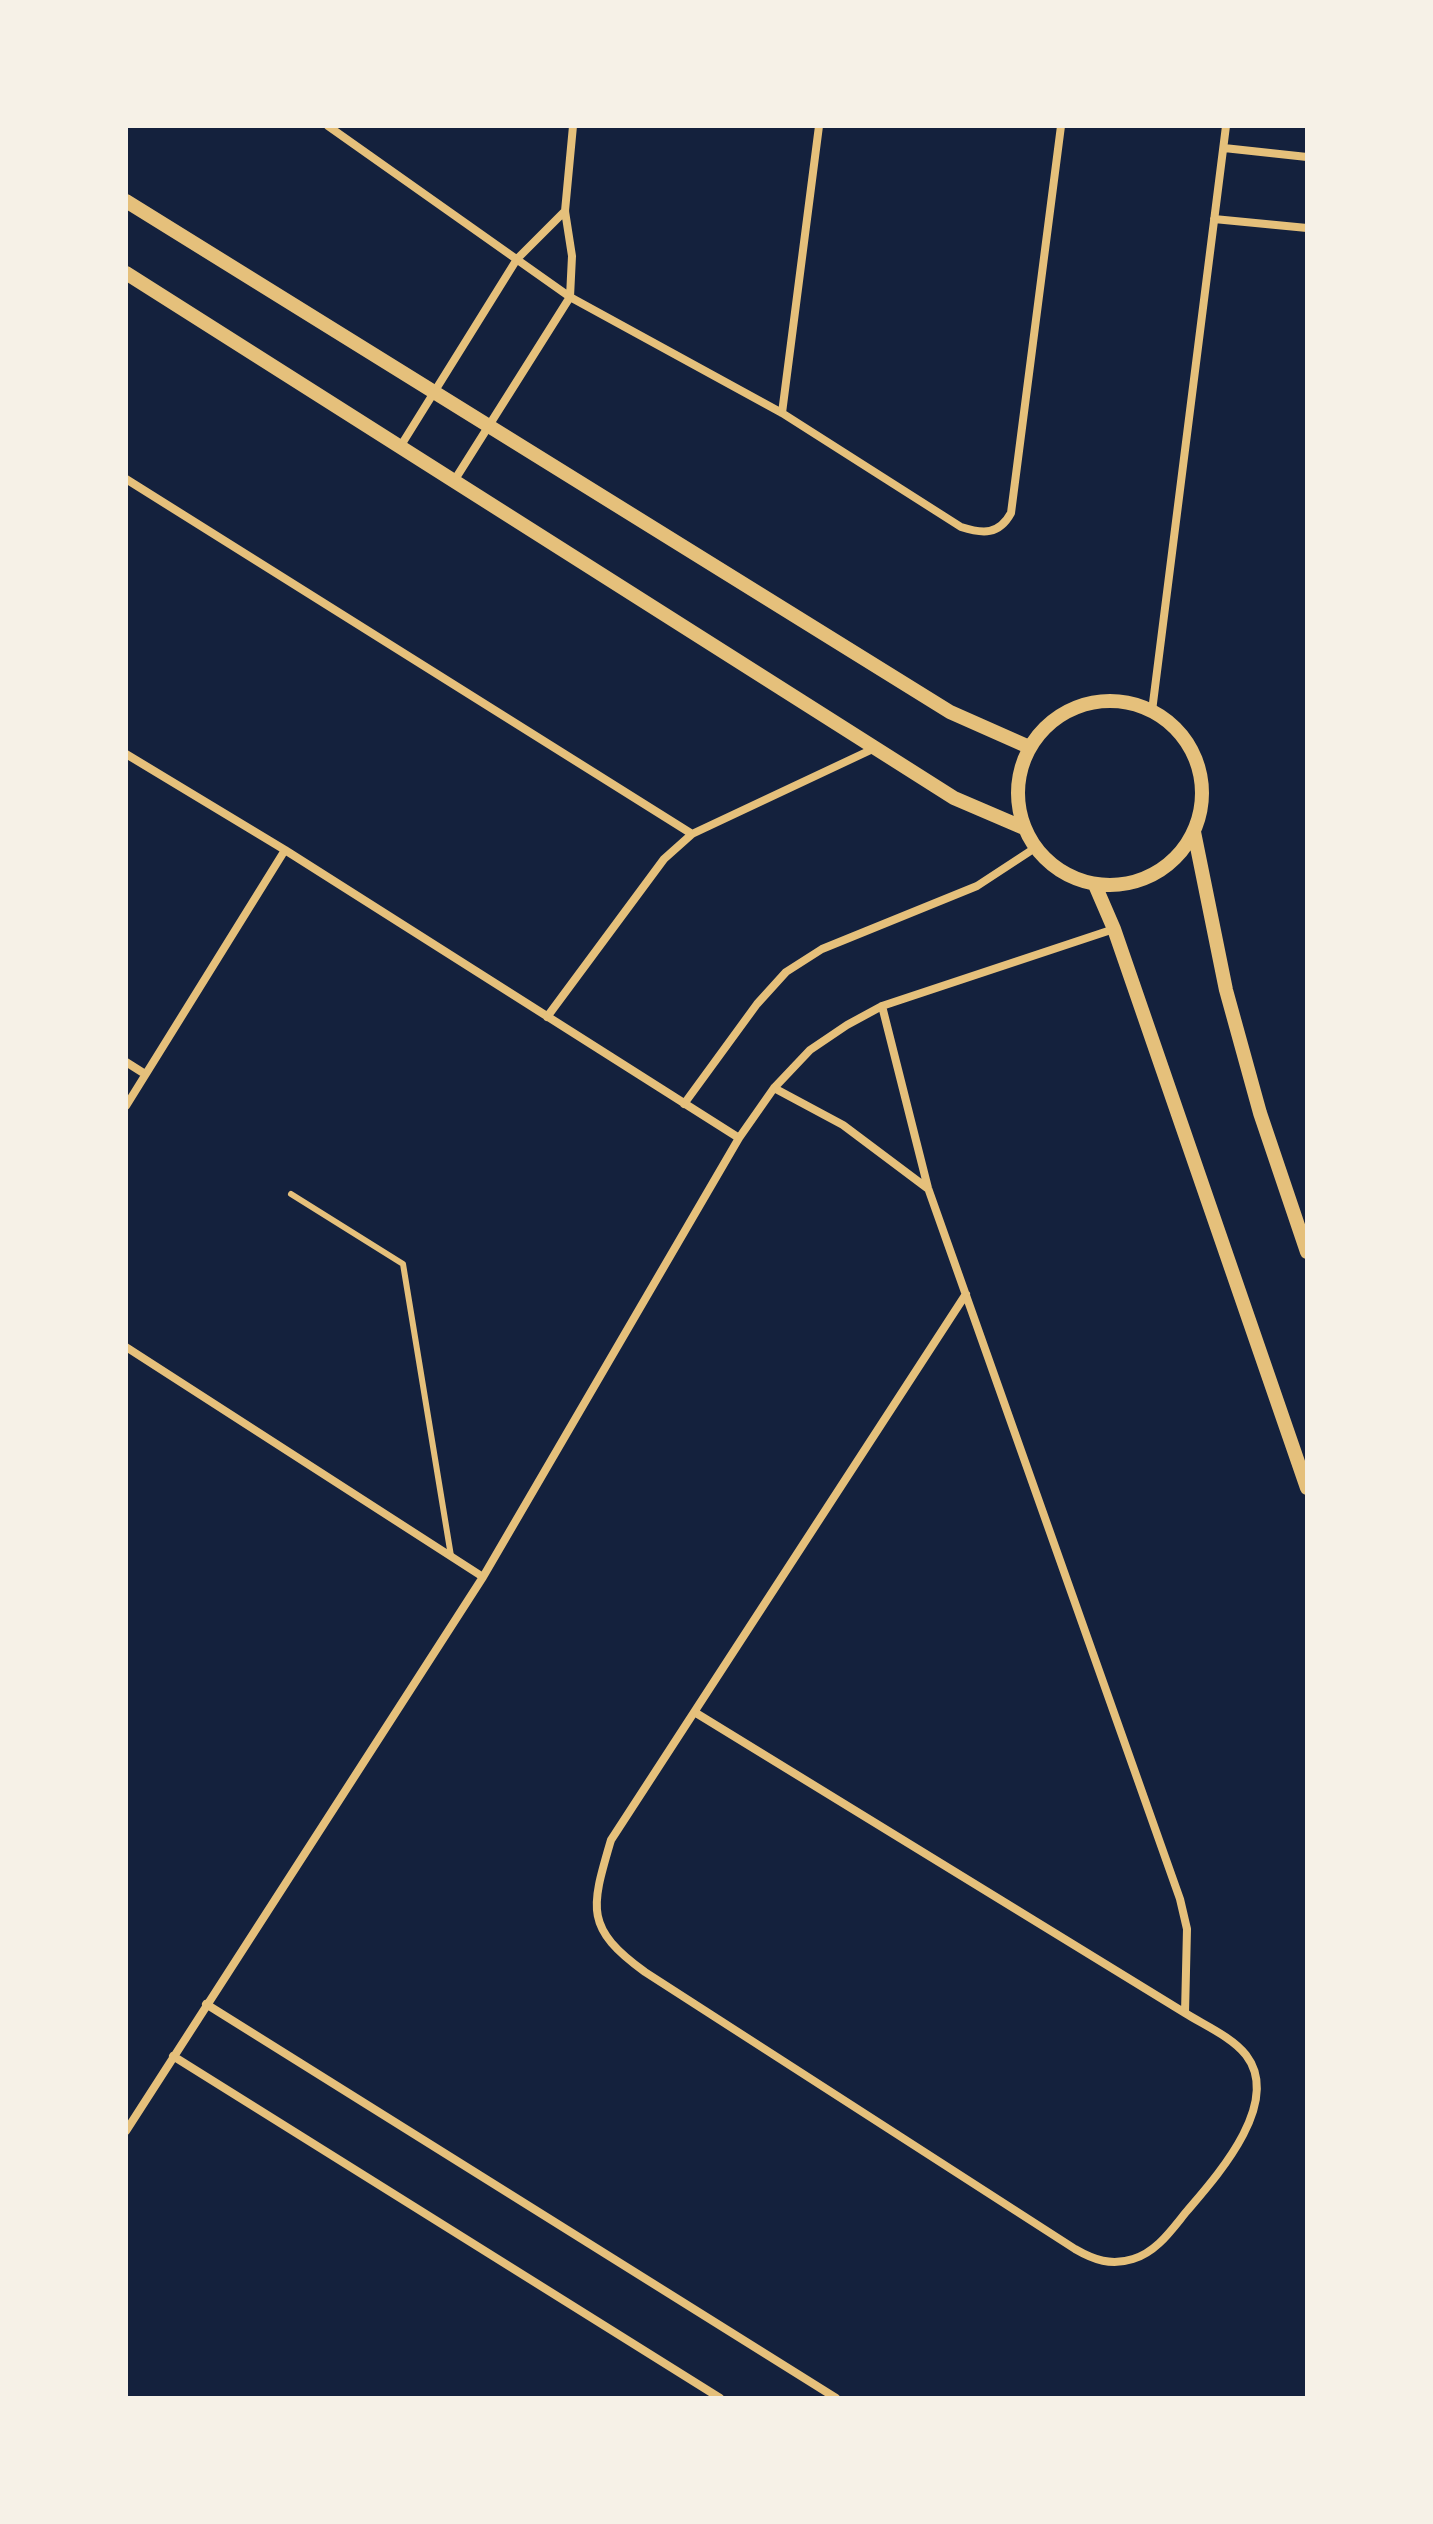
<!DOCTYPE html>
<html>
<head>
<meta charset="utf-8">
<style>
  body { margin:0 }
  #map { position:relative; width:1433px; height:2524px; overflow:hidden; background:#14213d; font-family:"Zilla Slab",serif }
  canvas { display:block }
  .frame { position:absolute; inset:0; border:128px solid #f6f1e7; pointer-events:none }
</style>
</head>
<body>
<div id="map">
<canvas width="1433" height="2524"></canvas>
<div class="frame"></div>
</div>
<script>
const ctx = document.querySelector('canvas').getContext('2d');
ctx.lineJoin = 'round';
function trace(path, color, width, dash) {
  ctx.strokeStyle = color;
  ctx.lineWidth = width;
  ctx.lineCap = dash ? 'butt' : 'round';
  ctx.setLineDash(dash || []);
  ctx.stroke(path);
}
trace(new Path2D(`
  M291,1194L403,1264L451,1556`), '#e5c07b', 6);
trace(new Path2D(`
  M328,126L570,297L782,413L961,527C983,534 999,535 1011,513L1061,126
  M1224,148L1307,157
  M1214,219L1307,228
  M782,413L819,126
  M400,447L517,259L565,211
  M126,479L692,834
  M454,481L570,297L572,256L565,211L573,126
  M1152,711L1226,126
  M126,754L285,850L739,1138
  M882,1006L928,1188L1180,1899L1187,1929L1185,2013C1204,2025 1232,2037 1246,2055C1283,2103 1216,2177 1187,2211C1172,2229 1157,2252 1133,2259C1111,2266 1094,2260 1075,2249L645,1972C584,1928 591,1908 611,1840L966,1294
  M547,1017L664,859L692,834L875,748
  M126,1062L145,1074
  M774,1088L843,1125L927,1188
  M684,1104L757,1004L786,972L822,949L977,886L1035,848
  M126,1106L285,850
  M126,1347L483,1577
  M696,1713L1185,2013
  M206,2004L836,2398
  M173,2056L720,2398
  M126,2131L483,1577L739,1138L774,1088L810,1050L847,1025L882,1006L1114,929`), '#e5c07b', 8);
trace(new Path2D(`
  M126,201L950,712L1029,747
  M126,273L954,798L1024,828
  M1018 793a92 92 0 1 1 184 0a92 92 0 1 1-184 0Z
  M1194,832L1226,990L1260,1113L1307,1252
  M1095,885L1114,929L1307,1488`), '#e5c07b', 14);
</script>
</body>
</html>
